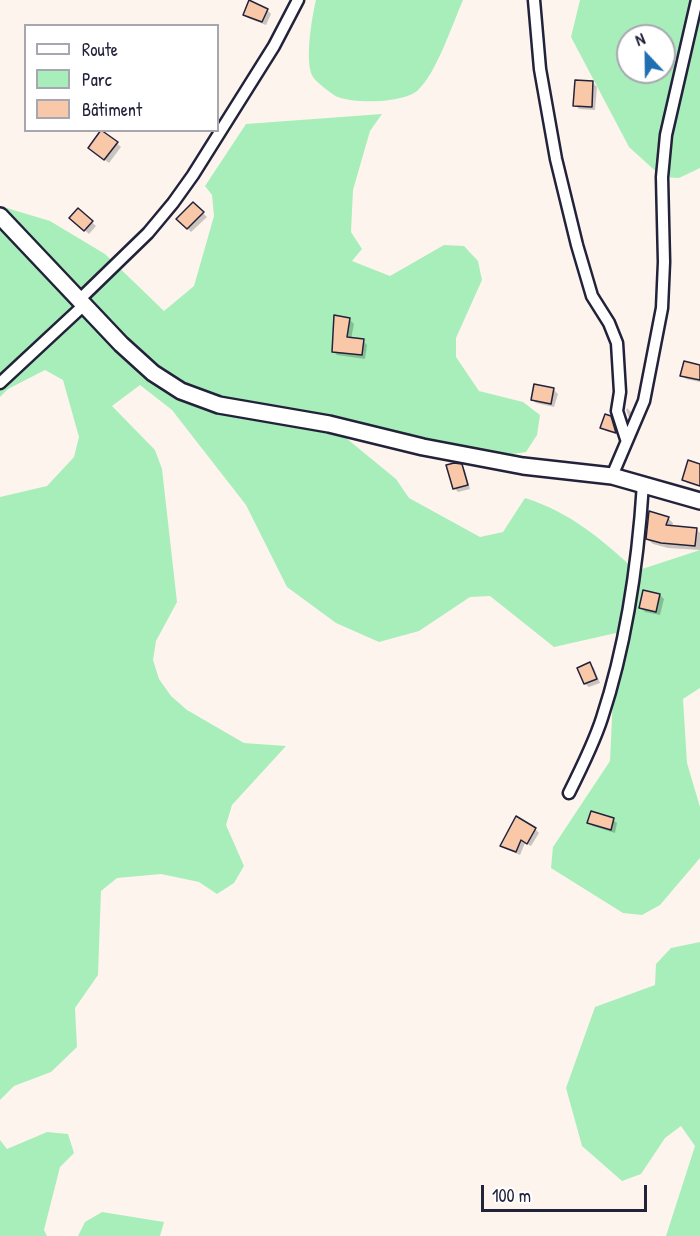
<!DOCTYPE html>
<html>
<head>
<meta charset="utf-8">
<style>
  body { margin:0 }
  #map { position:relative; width:700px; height:1236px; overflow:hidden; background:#fef4ee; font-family:"Patrick Hand",sans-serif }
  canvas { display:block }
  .legend { position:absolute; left:24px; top:24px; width:195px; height:108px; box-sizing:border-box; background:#fff; border:2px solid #a7a7b1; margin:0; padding:8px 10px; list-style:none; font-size:18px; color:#22223b }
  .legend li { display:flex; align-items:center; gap:12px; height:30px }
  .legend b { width:30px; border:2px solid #a7a7b1 }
  .north { position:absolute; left:616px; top:24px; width:60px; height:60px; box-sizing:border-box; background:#fff; border:2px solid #a7a7b1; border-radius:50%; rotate:338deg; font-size:16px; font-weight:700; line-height:24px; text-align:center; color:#22223b }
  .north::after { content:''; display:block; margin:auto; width:21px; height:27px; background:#1f6fb2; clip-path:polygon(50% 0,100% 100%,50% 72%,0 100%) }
  .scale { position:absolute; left:481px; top:1185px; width:166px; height:27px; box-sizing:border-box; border:3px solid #22223b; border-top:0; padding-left:8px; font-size:18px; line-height:21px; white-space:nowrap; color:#22223b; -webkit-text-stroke:4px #fff; paint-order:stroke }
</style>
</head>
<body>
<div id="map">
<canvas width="700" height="1236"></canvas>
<ul class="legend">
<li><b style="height:8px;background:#fff"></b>Route</li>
<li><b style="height:16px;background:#a8eeba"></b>Parc</li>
<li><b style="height:16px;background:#f9c8a8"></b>Bâtiment</li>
</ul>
<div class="north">N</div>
<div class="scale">100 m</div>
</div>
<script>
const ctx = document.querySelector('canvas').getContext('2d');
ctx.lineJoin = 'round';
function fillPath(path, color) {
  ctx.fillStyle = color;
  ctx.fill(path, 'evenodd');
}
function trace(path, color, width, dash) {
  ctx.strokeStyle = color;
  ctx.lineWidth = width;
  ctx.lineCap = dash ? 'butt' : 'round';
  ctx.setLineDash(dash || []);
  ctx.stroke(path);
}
fillPath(new Path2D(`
  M316,0H463C453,23 436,74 418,90C405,103 355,104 338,97C334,96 315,81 313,77C304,63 312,16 316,0Z
  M580,0H700V168L679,178L662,177L629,147L571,37ZM628,36H664V72H628Z
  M382,114L370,131L353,190L351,232L362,249L352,261L390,276L444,245L464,246L478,261L482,280L456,338V357L479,391L523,402L540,415L537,435L526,452C469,463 403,440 349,423L346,438L396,479L409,498L480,537L503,532L525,498C570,512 603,540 636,571L700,550V688L683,699L687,763L700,807V858L660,905L642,915L623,913L551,868L553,847L610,761L616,633L554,647L490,596L470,597L419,631L379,642L336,623L287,587L246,505L172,410L140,385L112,406L155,450L162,469L177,602L156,641L153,660L159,679L171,696L187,710L244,743L286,746L232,805L226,825L244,866L234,883L217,894L199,882L161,874L117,878L101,891L98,975L75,1008L77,1047L51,1072L14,1086L0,1100V497L47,486L74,457L79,437L63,380L45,370L8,389L0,397V206L50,221L105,254L164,311L194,286L214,216L212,195L205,186L246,124Z
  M700,942V1236H666L695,1146L681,1126L665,1138L641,1174L622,1181L582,1146L566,1088L595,1007L655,985L656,964L671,948Z
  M47,1132L68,1134L74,1153L60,1167L44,1230L47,1236H0V1140L7,1149Z
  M102,1212L164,1222L160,1236H78L85,1222Z`), '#a8eeba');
fillPath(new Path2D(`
  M267,10L271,14L266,25L248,18L244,14Z
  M593,83L597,87L595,110L579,109L575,105Z
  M102,131L121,147L109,163L93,151Z
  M193,204L207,217L191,232L178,219Z
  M78,210L96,226L89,234L71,218Z
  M350,320L354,324L351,339L363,341L367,345L365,359L337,355L333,351Z
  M700,366V382L686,379L682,375Z
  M535,386L554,390L558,394L554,407L536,403L532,399Z
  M627,408L632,413L630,420L626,410Z
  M610,417L614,421L619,435L606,431L602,427Z
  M700,465V487L687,483L684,479Z
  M461,466L465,470L470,489L458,492L454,488Z
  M668,518L673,523L672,527L697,530L700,533V550L668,548L653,544L647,539Z
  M660,595L664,599L660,615L645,612L641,608Z
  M590,664L594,668L600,683L589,687L585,684L579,668Z
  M613,820L617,823L615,833L593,826L589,822Z
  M535,829L539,833L531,846L525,843L520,855L506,849L502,845Z`), '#0003');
const building = new Path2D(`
  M249,0L268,9L262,22L243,15Z
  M575,80L593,81L592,107L573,106Z
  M101,130L118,142L104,160L88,148Z
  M193,202L204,212L187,229L176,219Z
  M78,208L93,221L84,231L69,218Z
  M334,315L350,318L347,337L364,339L362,355L332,352Z
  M684,361L700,365V380L680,376Z
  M534,384L554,388L551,404L531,400Z
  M605,414L611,416L616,433L600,428Z
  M688,460L700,464V486L682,480Z
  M454,463L462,464L468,485L453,489L446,465Z
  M649,511L669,517L666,525L697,528L695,546L661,543L646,539Z
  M643,590L660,594L656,612L639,608Z
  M590,662L597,679L584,684L577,668Z
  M591,811L614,818L611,830L587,823Z
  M516,816L536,828L527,844L521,840L516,852L500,846Z`);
fillPath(building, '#f9c8a8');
trace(building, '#22223b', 1.5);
const street = new Path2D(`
  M534,0L540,69L556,159L577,245L592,296L609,323L617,343L620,392L617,411L626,439
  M79,300L148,233L173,203L193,175L274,46L298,0
  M0,383L84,305
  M612,476L644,401L662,308L664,262L662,177L666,135L697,0
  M569,793C581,769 594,743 602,718C627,642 638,563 643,484`);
const secondary = new Path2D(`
  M0,216L121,344L153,373L181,391L219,405L329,424L423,447L523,466L612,476L700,501`);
trace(street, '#22223b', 15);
trace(secondary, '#22223b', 20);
trace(street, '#fff', 10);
trace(secondary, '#fff', 15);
</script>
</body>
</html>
